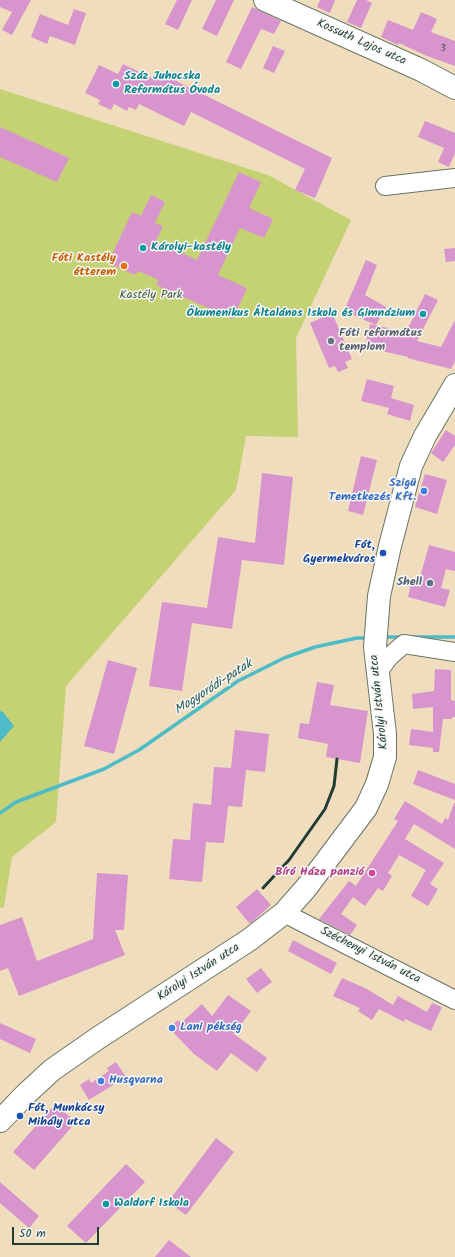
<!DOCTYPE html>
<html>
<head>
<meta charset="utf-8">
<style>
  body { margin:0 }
  #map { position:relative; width:455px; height:1257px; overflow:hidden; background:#f0ddbd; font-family:Kalam,sans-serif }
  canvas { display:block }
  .scale { position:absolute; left:12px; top:1227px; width:87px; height:18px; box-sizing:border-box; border:2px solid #1f3d34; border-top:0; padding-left:5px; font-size:12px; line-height:14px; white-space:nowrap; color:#1f3d34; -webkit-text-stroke:3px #f6f6f2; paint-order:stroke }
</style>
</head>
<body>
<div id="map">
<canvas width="455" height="1257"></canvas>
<div class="scale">50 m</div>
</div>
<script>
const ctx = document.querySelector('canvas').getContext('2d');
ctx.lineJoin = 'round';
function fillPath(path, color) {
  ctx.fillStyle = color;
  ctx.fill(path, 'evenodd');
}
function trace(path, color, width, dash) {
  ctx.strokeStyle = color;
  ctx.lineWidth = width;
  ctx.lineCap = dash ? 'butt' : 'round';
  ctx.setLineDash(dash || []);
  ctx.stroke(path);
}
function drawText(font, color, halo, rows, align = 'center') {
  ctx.font = font + ' Kalam,sans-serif';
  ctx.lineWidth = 3;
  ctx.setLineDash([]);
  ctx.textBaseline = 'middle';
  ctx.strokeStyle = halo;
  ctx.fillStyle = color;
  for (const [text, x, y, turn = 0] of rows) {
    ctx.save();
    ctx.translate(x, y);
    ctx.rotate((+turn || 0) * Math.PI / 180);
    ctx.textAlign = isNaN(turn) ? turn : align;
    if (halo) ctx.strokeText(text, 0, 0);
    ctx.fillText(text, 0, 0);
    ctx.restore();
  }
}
fillPath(new Path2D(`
  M0,89L268,175L351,220L296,338L298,437L246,436L236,490L66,686L56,822L12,857L4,907L0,908Z`), '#c5d274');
fillPath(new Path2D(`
  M0,711L3,712L14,726L0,742Z`), '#4ebcc7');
trace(new Path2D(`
  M382,637H402
  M412,637H455
  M0,813L16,802L104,769L139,750L238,681L284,658L315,647L357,638H368`), '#4ebcc7', 3.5);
fillPath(new Path2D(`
  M0,0H31L12,35L2,30L12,12L0,7Z
  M177,0H192L178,30L165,24Z
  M216,0H234L217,36L202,29Z
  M320,0H335L330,13L317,7Z
  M357,0H366L372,3L361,28L347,22Z
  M252,7L281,21L274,34L261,29L241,69L226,62Z
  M74,9L86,13L75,45L50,36L47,44L31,37L40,14L68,25Z
  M421,12L437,19L431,32L455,41V66L427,56L399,43L398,45L381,37L388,20L413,30Z
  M273,46L285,51L274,73L263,68Z
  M123,64L156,80L160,73L332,158L315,198L295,190L305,169L191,112L184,126L139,104L136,110L129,107L127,111L114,104L111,110L98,104L100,100L85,93L99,65L118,74Z
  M425,121L455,133V153L449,167L438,162L444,148L418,137Z
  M0,127L69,158L57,182L0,157Z
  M239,172L261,182L249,208L273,219L264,238L240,228L218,275L247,288L233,319L156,285L159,280L138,271L135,275L108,263L132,212L141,216L151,195L165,202L155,223L163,226L156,241L197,260Z
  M455,248V261L446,262L444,249Z
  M366,260L377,265L365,295L386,307L376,325L344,311Z
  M425,294L438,300L417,341L441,347L455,320V361L451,369L407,358L408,357L365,347L370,324L406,332Z
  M332,313L352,359L345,362L348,368L338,372L335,366L329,368L310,323Z
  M367,379L394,386L391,398L414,405L410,421L387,414L389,408L361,401Z
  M446,430L455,436V445L443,462L431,453Z
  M361,456L377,460L363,515L348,511Z
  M262,473L293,477L284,565L242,560L232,629L192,623L182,691L149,686L162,602L207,608L218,537L255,543Z
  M425,474L447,480L437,514L415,507Z
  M429,545L455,552V571L446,569L441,588L450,590L445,607L408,597L412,579L419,581Z
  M108,660L137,668L114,754L84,746Z
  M435,669L451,670V700L455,701V717H452V719H443L439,752H433V748L409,745L411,729L433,732V707L413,709L412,694L434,691Z
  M317,682L334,685L330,705L368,711L360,763L326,757L328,744L298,738L300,723L309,724Z
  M235,730L269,734L265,772L246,770L242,807L228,806L224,843L206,842L202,882L169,879L173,839L190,840L193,803L211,805L214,767L231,768Z
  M418,770L455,784V800L413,784Z
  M405,801L442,824L445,818L448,820L454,803H455V849L414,824L405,839L444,863L430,884L438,889L428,906L411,896L426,870L399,855L388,873L392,876L383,891L378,888L365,906L353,897L341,914L357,925L350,935L319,919L349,881L356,886L398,821L394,819Z
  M97,873L128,875L124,930H115L125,955L19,996L8,968L0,971V925L22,917L37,961L93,939Z
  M257,889L271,905L250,924L236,907Z
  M293,940L337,963L331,974L288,951Z
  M261,968L272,982L257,993L246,979Z
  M342,978L367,989L393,1005L398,996L427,1012L432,1003L442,1007L431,1031L405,1019L404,1022L379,1009L372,1020L358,1011L360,1008L333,996Z
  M228,995L251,1011L234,1034L267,1058L257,1072L231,1053L217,1071L194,1054L169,1028L178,1020L181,1023L202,1004L212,1016Z
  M0,1023L36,1039L30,1053L0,1039Z
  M116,1062L126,1077L89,1100L80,1085L89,1079L91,1083L109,1071L107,1068Z
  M55,1104L76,1122L34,1170L13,1152Z
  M216,1138L234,1152L186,1215L168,1202Z
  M126,1164L145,1182L86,1243L67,1226Z
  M0,1182L39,1216L29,1228L0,1203Z
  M169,1240L191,1257H155Z`), '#d894cc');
const minor = new Path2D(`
  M385,186L455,178
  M377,673L389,657L404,644L455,652
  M284,913L455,1000`);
const major = new Path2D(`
  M265,0L421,70L455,88
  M0,1121L26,1094L52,1070L98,1038L249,940L284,913L306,888L366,808L377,784L385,757V734L375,647L379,596L390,546L411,466L425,436L455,385`);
trace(minor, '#687564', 20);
trace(major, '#687564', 24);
trace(minor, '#fff', 18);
trace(major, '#fff', 22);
trace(new Path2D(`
  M263,888L289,860L325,809L334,786L337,759`), '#1f3d34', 3);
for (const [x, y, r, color] of [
  [116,84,4,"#0f9aa8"],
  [143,248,4,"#0f9aa8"],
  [124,266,4,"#e8710a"],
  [423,314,4,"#0f9aa8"],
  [331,341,4,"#6b7280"],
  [424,491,4,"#3f7fe0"],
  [383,553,4,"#1a4fb4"],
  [430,583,4,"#5c6f8a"],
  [372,873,4,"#d1479c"],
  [172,1028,4,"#3f7fe0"],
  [101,1081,4,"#3f7fe0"],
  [20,1116,4,"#1a4fb4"],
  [106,1204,4,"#0f9aa8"]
]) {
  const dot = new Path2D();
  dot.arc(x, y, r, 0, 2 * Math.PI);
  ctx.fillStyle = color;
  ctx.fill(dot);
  trace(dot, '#f6f6f2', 1.5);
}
drawText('10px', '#4d535a', null, [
  ["3",443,49]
]);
drawText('12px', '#1f3d34', '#f6f6f2', [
  ["Kossuth Lajos utca",361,43,24],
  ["Károlyi István utca",380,702,-96],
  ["Széchenyi István utca",370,956,27],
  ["Károlyi István utca",199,973,-33]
]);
drawText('bold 12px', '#0d838f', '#f6f6f2', [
  ["Száz Juhocska",124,77],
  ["Református Óvoda",124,91],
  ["Károlyi-kastély",151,248],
  ["Ökumenikus Általános Iskola és Gimnázium",415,314,"right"],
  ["Waldorf Iskola",114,1204]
], 'left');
drawText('bold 12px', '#c56008', '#f6f6f2', [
  ["Fóti Kastély",116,259],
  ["étterem",116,273]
], 'right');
drawText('12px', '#405b41', '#f6f6f2', [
  ["Kastély Park",151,296]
]);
drawText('bold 12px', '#5b616d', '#f6f6f2', [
  ["Fóti református",339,334],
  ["templom",339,348]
], 'left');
drawText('bold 12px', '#366cbe', '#f6f6f2', [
  ["Szigü",416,484,"right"],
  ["Temetkezés Kft.",416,498,"right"],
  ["Lani pékség",180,1028],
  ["Husqvarna",109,1081]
], 'left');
drawText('bold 12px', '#164399', '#f6f6f2', [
  ["Fót,",375,546],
  ["Gyermekváros",375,560],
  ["Fót, Munkácsy",28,1109,"left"],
  ["Mihály utca",28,1123,"left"]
], 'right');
drawText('bold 12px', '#4e5e75', '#f6f6f2', [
  ["Shell",422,583]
], 'right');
drawText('bold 12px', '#b23c85', '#f6f6f2', [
  ["Bíró Háza panzió",364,873]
], 'right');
drawText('italic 13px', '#2b5d59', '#f6f6f2', [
  ["Mogyoródi-patak",214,688,-33]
]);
</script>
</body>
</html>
